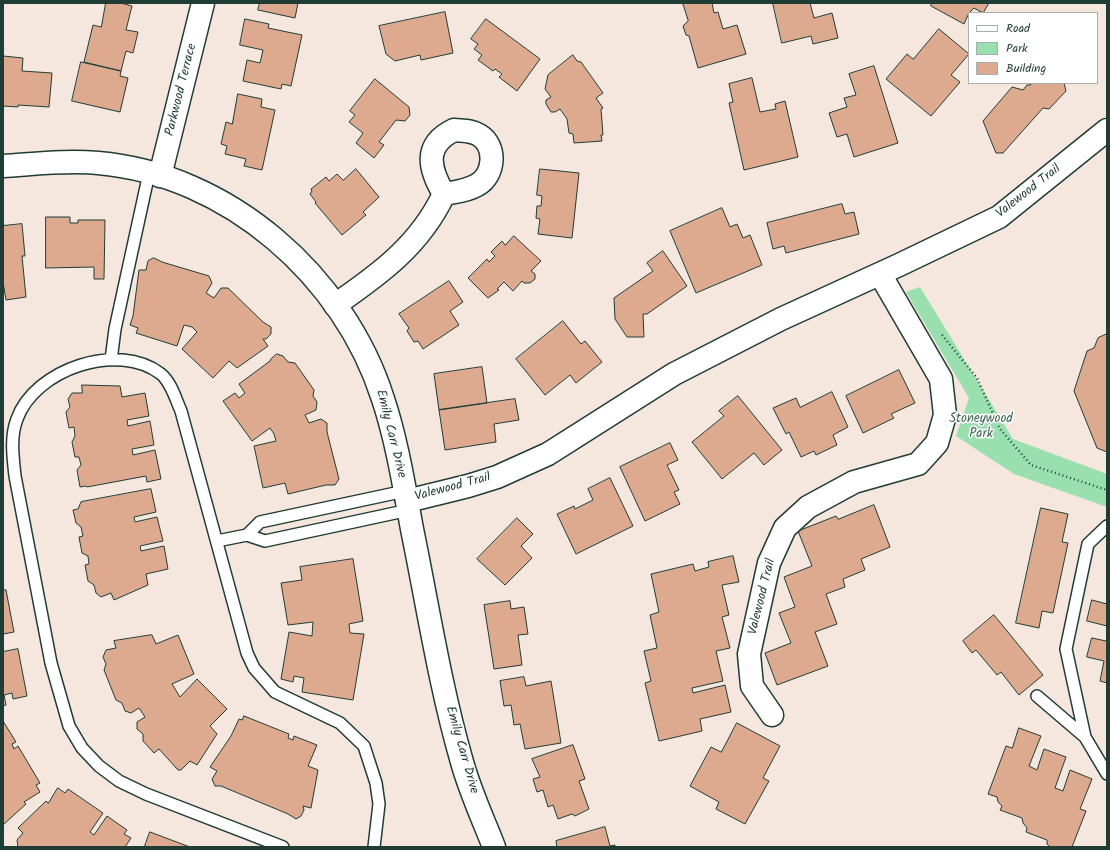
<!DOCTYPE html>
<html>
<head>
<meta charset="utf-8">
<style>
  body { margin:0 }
  #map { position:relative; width:1110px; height:850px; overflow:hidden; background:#f5e6de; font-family:Kalam,sans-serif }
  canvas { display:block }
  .frame { position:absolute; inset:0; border:4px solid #1f3d34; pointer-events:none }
  .legend { position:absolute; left:968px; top:12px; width:130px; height:72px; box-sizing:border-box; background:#fff; border:1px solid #a5b1ae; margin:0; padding:5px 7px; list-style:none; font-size:12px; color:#1f3d34 }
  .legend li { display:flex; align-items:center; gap:8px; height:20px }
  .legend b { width:20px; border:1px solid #a5b1ae }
</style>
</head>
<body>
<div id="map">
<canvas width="1110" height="850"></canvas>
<div class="frame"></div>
<ul class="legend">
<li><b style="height:5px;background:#fff"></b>Road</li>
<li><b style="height:11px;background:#99e0ae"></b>Park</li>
<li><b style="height:11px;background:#ddaa90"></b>Building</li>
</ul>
</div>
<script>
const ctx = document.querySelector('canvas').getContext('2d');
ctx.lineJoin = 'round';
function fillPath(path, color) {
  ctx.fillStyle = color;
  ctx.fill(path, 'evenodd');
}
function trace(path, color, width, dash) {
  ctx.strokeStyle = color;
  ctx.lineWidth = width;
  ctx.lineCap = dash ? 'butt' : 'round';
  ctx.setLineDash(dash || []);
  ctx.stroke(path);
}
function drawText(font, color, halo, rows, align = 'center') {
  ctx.font = font + ' Kalam,sans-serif';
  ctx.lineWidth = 3;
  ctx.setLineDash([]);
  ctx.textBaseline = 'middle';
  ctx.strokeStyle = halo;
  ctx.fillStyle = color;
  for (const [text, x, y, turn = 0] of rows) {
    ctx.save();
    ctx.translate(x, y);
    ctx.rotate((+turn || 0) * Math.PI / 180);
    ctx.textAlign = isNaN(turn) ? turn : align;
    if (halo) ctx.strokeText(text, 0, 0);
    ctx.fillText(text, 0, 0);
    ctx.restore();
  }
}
fillPath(new Path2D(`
  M920,287L1013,439L1107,474V507L1014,474L956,436L969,398L906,292Z`), '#99e0ae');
const building = new Path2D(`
  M106,3H121L132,6L126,30L138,32L133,53L126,51L121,71L84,62L93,25L101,27Z
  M260,3H298L295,18L258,10Z
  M683,3H712L714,13L718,12L723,29L737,25L746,54L698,68L689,36L686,35L683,26L688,21Z
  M773,3H810L814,18L832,13L838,38L813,44L811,36L782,43Z
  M932,3H989L983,13L974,8L969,13L964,24L931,6Z
  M445,12L453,53L421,60L420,55L395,61L386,54L379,26Z
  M245,19L269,24L268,28L302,35L291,86L282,84L281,89L243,81L247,60L260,63L263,50L240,45Z
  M486,19L540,59L517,91L499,77L502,74L495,69L493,71L478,60L482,55L474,49L478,44L471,39Z
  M939,29L969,54L951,75L960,82L931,116L886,79L907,54L913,59Z
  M573,55L577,61L581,62L603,93L596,98L603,108L601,109L603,135H601L602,141L574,143L573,134L569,133L567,119L560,109L555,112H551L546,104V100L551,97L545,89L548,75Z
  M3,56L23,58L22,71L52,73L49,107L18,105V107L3,106Z
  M81,62L121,71L120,76L128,78L120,112L72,101Z
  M874,66L898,143L854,157L847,134L837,137L829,113L847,107L844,98L856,95L849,74Z
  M752,78L760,112L776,109L775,104L785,101L798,157L744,170L729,103L733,102L729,84Z
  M375,79L409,107L410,115L405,121L396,120L379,142L384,145L374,158L356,143L363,133L349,122L355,115L350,111Z
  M1032,83H1064L1066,91L1049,109L1043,108L1003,153H996L983,121L1012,87L1023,90L1027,85H1030Z
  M238,94L262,99L261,107L275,110L262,170L244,166L246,159L225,154L227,146L221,144L226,122L232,124Z
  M356,169L379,197L363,212L366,215L342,235L315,203L316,202L310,194L312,191L311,189L326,177L329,181L337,174L343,180Z
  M540,169L579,173L572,238L538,234L540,219L536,218L537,206H541L542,196L537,195Z
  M842,204L845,214L854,212L859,234L786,253L784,246L773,249L767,223Z
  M722,208L730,227L737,224L743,238L750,235L762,265L696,293L670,231Z
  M46,217H70V223H78V220H105L104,279H94V267L46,268Z
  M22,224L25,256H22L26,297L6,300L3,282V226Z
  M514,236L541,261L531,271L535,274V279L530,283H524L522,281L513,291L504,282L497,289L499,290L488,298L468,278L487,259L489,262L495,256L491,252L502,241L505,245Z
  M663,251L687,286L647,314H643L644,337H627L615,319L614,298L653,271L647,263Z
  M154,258L162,262L209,276L212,283L206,293L214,298L221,288H228L263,322L271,327V334L266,339H263L268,346L237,368L229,361L213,378L182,349L197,332L192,327L184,325L177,346L136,333L138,328L130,325L133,316L139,270H146L148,261Z
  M449,281L463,302L450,311L459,325L423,349L418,341L414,342L407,331L409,328L399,314Z
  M563,321L581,344L585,341L602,362L576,383L570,375L545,395L516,359Z
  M1107,334V452L1097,448L1074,391L1087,351L1094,348L1098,338Z
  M277,354L283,356L288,362L295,363L314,390L313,396L317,402L316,410L305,415L309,423L321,419L327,423V432L339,479L335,485H326L288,494L285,483L263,488L254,446L276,441L274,434L270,428L252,441L223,401L235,393L239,398L245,393L239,384L270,361L271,359Z
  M482,367L487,403L439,410L434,374Z
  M899,370L915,403L891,414L894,418L863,433L846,396Z
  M82,385L120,386L122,397L145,393L149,416L127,420L128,426L150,421L154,445L132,449L133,455L155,450L161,479L147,482L146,476L87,487L86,486L80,487L77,470L81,465L79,457H75L72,442L75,436L74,427L69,428L66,412L70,407L68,399L72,393H82Z
  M832,392L848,427L833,435L837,445L816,455L814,451L801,457L789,432L786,434L773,408L796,398L800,407Z
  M738,396L782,450L764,465L754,453L722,479L692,442L724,416L719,411Z
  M515,399L519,420L494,424L496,442L445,450L439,410Z
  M670,443L678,460L667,465L679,490L674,492L680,504L645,521L620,467Z
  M610,478L633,526L576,554L557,514L574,506L575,509L593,500L588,489Z
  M151,489L156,512L134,517L135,522L157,517L163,541L140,546L141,551L164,546L168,569L146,574L148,585L114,600L111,593L101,597L96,593L94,585L88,581L85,565L89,564L88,556L82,553L79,537L83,536L81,527L76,523L73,510L78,509L81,502Z
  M874,505L890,547L861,559L865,570L843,579L845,587L826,594L837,624L815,632L828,666L777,685L765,653L791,643L779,613L795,607L784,577L812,566L798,531L836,516L838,519Z
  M1041,508L1068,514L1062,542L1068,543L1053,613L1042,611L1039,628L1016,623Z
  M517,518L533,534L521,546L532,558L505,585L477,559Z
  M733,556L739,582L722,585L729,615L722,617L730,648L716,651L723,681L692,688L693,693L725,685L731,712L700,719L702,731L659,741L645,683L651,681L644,651L657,648L650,615L659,612L651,574L693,564L695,571L709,567L708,562Z
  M353,559L363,621L349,624L350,633L364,634L353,700L302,692L304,678L294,676L293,682L281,679L289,632L312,636L313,622L288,625L281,583L302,580L300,567Z
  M6,590L14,632L3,634V591Z
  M1092,600L1107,604V626L1087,621Z
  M510,601L511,609L524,607L528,634L518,635L522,665L494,669L484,605Z
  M994,615L1043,675L1019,695L1001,672L997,675L976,650L972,653L963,641Z
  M152,635L156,644L178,635L194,674L172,684L180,697L197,679L227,709L210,726L217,734L197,765L190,761L181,770H178L159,749L154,753L143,741V734L137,729V722L145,717L139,708L131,713L125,711L122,703L116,700L104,670L106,664L103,657L106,650L116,648L114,641Z
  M1092,638L1106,641L1107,638V683L1100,681L1104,661L1087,657Z
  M18,649L27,696L13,699L12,693L4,695L6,705L3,706V652Z
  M524,677L526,686L551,681L561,743L525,749L520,724L514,725L511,705L504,706L500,681Z
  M244,716L289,734L288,738L293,740L294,736L317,745L308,766L318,770L311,808L303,806L304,810L301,816L296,819L288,814L221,786H215L212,779L217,771L210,767L231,736L239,719L242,720Z
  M3,721L16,742L12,744L14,749L18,746L40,783L36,785L40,792L24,802L26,804L3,825Z
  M737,723L780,746L763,778L769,781L745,824L716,809L719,802L690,786L711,747L721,752Z
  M1019,728L1041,736L1029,766L1037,770L1044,749L1066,757L1055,788L1063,791L1070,770L1092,779L1080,809L1086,811L1072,847H1050L1047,844V840L1026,832L1027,828L1023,823L1022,818L1000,810L1002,806L998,802L997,797L988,794L1006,746L1012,748Z
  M573,745L585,779L579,781L589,809L575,816L572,814L558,819L553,805L548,807L543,790L537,792L533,779L540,777L532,759Z
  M58,788L65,793L68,789L103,813L90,832L94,835L107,816L127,830L124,834L131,838L125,847H18L17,840L23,833L18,828L46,801L48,803Z
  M605,827L610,846L615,845V847H557L556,841Z
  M150,832L190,847H148L145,846Z`);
fillPath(building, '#ddaa90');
trace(building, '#1f3d34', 1);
const lane = new Path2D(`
  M111,360L115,329L149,173
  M247,535L260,522L405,491
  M217,541L247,535L265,541L409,510
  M1037,696L1085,737L1107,774
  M1085,737L1066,649L1088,544L1107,526
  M283,847L146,794L119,781L99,766L82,748L69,726L51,663L15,476C13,457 10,437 17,419C35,369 118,341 161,374C171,382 176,400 181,411L247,653L254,668L275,692L340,723L364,746L376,783L379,804L374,847`);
const street = new Path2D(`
  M454,130C463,131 471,130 479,135C497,146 495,175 477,185C467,191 455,192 444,194C429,169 423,145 454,130Z
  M160,176L203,3
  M335,305C380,274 420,245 444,194
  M407,501L468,486L497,477L548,454L674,374L781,319L899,265L999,217L1107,130
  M772,715L752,686L749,654L769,563L785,528L808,507L854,482L918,464L937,443L945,415L941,379L880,274`);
const secondary = new Path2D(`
  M3,166C35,164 67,160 98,163C228,174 344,276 383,399C397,441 404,486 412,529C428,607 440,686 462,762C470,791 483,819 494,847`);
trace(lane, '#1f3d34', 14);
trace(street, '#1f3d34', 25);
trace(secondary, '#1f3d34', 25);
trace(new Path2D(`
  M942,335L977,378L1000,429L1031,465L1107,490`), '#1f3d34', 2.5, [1, 3]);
trace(lane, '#fff', 11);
trace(street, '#fff', 22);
trace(secondary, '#fff', 22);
drawText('13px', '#1f3d34', '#fff', [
  ["Parkwood Terrace",182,90,-76],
  ["Valewood Trail",1029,192,-38],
  ["Emily Carr Drive",390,434,76],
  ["Valewood Trail",453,488,-15],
  ["Valewood Trail",763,597,-76],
  ["Emily Carr Drive",461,750,74]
]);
drawText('13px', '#3e6652', '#fff', [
  ["Stoneywood",981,420],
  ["Park",981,435]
]);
</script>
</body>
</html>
